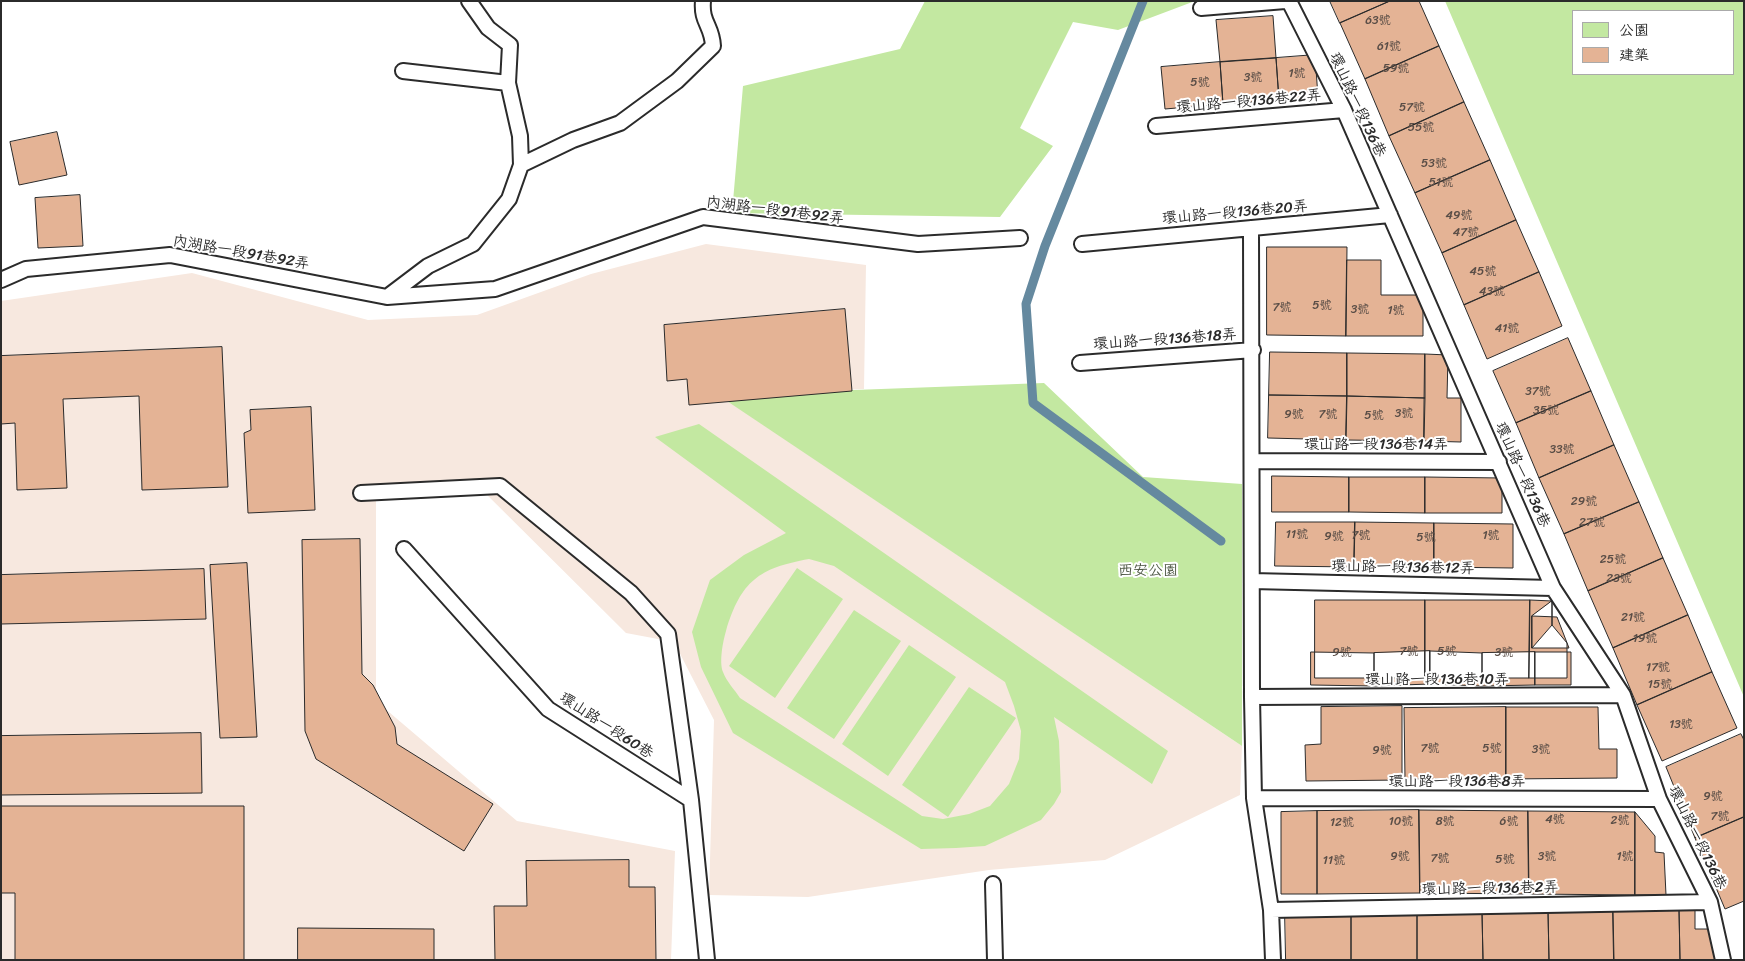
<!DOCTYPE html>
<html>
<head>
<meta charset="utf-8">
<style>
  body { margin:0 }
  #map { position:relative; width:1745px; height:961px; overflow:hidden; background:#fff; font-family:Sriracha,"LXGW WenKai TC",sans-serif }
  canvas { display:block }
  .frame { position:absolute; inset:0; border:2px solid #2b2b2b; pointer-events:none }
  .legend { position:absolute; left:1572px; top:10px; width:162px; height:65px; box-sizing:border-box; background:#fff; border:1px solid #aaa; margin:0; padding:6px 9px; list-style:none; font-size:15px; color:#2b2b2b }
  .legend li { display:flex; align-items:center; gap:10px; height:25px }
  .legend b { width:25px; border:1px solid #aaa }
</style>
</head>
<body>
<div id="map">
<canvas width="1745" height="961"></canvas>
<div class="frame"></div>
<ul class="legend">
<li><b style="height:14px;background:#c3e8a1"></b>公園</li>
<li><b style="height:14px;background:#e4b395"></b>建築</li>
</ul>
</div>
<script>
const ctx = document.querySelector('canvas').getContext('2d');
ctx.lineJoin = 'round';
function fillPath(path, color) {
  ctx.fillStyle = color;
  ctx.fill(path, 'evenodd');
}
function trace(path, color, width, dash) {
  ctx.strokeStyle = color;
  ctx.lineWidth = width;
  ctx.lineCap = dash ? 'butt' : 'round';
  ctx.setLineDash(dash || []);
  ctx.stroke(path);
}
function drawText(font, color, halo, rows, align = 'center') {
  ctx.font = font + ' Sriracha,"LXGW WenKai TC",sans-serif';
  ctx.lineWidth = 4;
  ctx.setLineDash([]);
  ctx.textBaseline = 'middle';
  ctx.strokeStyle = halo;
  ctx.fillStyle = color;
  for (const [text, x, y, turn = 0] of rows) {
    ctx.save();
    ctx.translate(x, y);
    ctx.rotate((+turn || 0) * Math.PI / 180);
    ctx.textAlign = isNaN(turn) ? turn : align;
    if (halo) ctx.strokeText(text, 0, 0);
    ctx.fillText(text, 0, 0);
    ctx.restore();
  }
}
fillPath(new Path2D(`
  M706,244L866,265L864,389L719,395L1242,746L1240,795L1105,860L989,870L808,897L709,895L714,720L674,642L626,633L473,481L376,489V701L517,821L675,851L671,960H1V301L192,273L368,320L477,315L591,274Z`), '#f7e8df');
fillPath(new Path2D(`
  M925,1H1195L1118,30L1073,22L1020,128L1053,146L1000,217L732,213L743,86L900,49Z
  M1445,1H1744V697ZM1734,11V74H1574V11Z
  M1044,383L1143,477L1242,484V746L718,395Z
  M699,424L1168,751L1152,784L1054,717L1059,741L1061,792L1054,804L1041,820L985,846L956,848L921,849L733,733L701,667L692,632L710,580L744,555L786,533L655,437ZM809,559L834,566L1005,682L1014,706L1021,731L1019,759L1009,784L990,806L969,814L943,819L922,816L740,698C735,690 726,681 723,672C719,662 723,641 726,631C741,581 759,568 809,559Z
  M797,568L843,599L775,698L729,666Z
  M854,610L901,641L834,739L787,708Z
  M909,645L956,677L888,776L842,744Z
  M969,687L1016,718L948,817L902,785Z`), '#c3e8a1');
trace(new Path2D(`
  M1143,1L1045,246L1026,304L1033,403L1221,541`), '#65899f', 9);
const building = new Path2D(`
  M1330,1H1390L1340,23Z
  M1390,1H1419L1439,46L1365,79L1340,23Z
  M1273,16L1276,58L1220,62L1216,20Z
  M1439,46L1464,102L1389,136L1365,79Z
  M1315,55L1318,97L1279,100L1276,58Z
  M1276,58L1279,100L1223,104L1220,62Z
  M1220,62L1223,104L1165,109L1161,67Z
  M1464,102L1490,160L1415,193L1389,136Z
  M57,132L67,175L19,185L10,142Z
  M1490,160L1516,220L1442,253L1415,193Z
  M80,195L83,246L38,248L35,198Z
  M1516,220L1539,272L1464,305L1442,253Z
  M1267,247H1347L1346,336L1267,335Z
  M1347,260H1381V295H1423V336H1346Z
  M1539,272L1562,326L1487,359L1464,305Z
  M845,309L852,391L689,405L687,379L667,381L664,325Z
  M1568,338L1591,391L1516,423L1493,371Z
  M222,347L228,487L142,490L139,396L63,399L67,488L17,490L15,423L1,424V356Z
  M1270,352L1347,353V396L1269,395Z
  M1347,353L1425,354V398L1347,396Z
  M1425,354L1448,355L1447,398H1461V442L1424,441Z
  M1591,391L1614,445L1539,478L1516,423Z
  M1269,395L1347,396L1346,440L1268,438Z
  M1347,396L1425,398L1424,441L1346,440Z
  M311,407L315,510L248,513L244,433L251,430L250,410Z
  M1614,445L1639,502L1564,534L1539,478Z
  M1272,476L1349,477V512H1272Z
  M1349,477H1425V513L1349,512Z
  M1425,477L1502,478V513H1425Z
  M1639,502L1663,558L1588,591L1564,534Z
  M1276,522H1355L1354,567L1275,566Z
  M1355,522L1434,523V567H1354Z
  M1434,523L1513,524V568L1434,567Z
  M360,539L362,674L373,685L395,727L397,744L493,804L464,851L316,759L305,731L302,540Z
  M1663,558L1688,615L1613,648L1588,591Z
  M247,563L257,737L220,738L210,565Z
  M204,569L206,619L1,624V575Z
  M1315,600H1425V678H1315Z
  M1425,600H1530L1529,678H1425Z
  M1530,600L1552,601V625L1567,643V678H1529Z
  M1552,601V625L1532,648V616Z
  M1688,615L1712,672L1637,705L1613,648Z
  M1532,616L1557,617L1569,648H1532Z
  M1430,651L1482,653V686L1430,684Z
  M1430,651V684L1374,686V653Z
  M1311,652L1374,653V686L1311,685Z
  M1535,652H1571V685H1535Z
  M1535,652V685L1482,686V653Z
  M1712,672L1737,728L1662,761L1637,705Z
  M1402,706V780L1306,781L1305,745L1321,744V707Z
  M1506,707H1598L1599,749H1617V778L1506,779Z
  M1506,707V779H1405L1404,708Z
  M201,733L202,793L1,795V736Z
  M1741,734L1744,740V817L1695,838L1666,767Z
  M1,806H244V960H15V893H1Z
  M1419,810L1420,893L1317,894V811Z
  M1419,810L1528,811L1529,894L1420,893Z
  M1317,811V894H1281V812Z
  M1528,811L1635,812V895L1529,894Z
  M1635,812L1655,836V852L1664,853L1666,895H1635Z
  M1744,817V901L1725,909L1695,838Z
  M629,860V887H655L656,960H495L494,906H527L526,861Z
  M1695,909V929H1715V960H1680L1679,910Z
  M1613,910L1614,960H1549L1548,911Z
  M1613,910H1679L1680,960H1614Z
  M1548,911L1549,960H1483L1482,912Z
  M1482,912L1483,960H1417V913Z
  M1417,913V960H1351V914Z
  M1285,914H1351V960H1286Z
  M298,928L434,929V960H298Z`);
fillPath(building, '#e4b395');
trace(building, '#2b2b2b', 1);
const lane = new Path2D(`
  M469,1L488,28L510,45L508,83L520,136L521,165L509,199L473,244L428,266L387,297L495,289L703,217L918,244L1020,238
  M1289,1L1344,110L1553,588L1623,695L1659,799L1710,902L1723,960
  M1201,8L1285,1
  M403,71L508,83
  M1156,126L1344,110
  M521,165L573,140L620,123L677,81L713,46C712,25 701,23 703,1
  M1251,228L1252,697L1254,798L1271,910L1273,960
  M1082,244L1390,215
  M1,280L26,269L170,255L387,297
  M1080,363L1253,350
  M1253,461L1499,462
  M361,493L500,486L631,593L668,634L691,800
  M404,549L548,709L691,800L707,960
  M1252,581L1553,588
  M1252,697L1623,695
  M1254,798L1659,799
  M993,884L995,960
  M1271,910L1710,902`);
trace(lane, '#2b2b2b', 18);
trace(lane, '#fff', 14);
drawText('12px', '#594d46', null, [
  ["63號",1378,21],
  ["61號",1389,47],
  ["59號",1396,69],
  ["1號",1297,74],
  ["3號",1253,78],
  ["5號",1200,83],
  ["57號",1412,108],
  ["55號",1421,128],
  ["53號",1434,164],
  ["51號",1441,183],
  ["49號",1459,216],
  ["47號",1466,233],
  ["45號",1483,272],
  ["43號",1492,292],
  ["5號",1322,306],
  ["7號",1282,308],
  ["3號",1360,310],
  ["1號",1396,311],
  ["41號",1507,329],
  ["37號",1538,392],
  ["35號",1546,411],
  ["3號",1404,414],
  ["9號",1294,415],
  ["7號",1328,415],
  ["5號",1374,416],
  ["33號",1562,450],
  ["29號",1584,502],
  ["27號",1592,523],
  ["11號",1297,535],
  ["7號",1361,536],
  ["1號",1491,536],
  ["9號",1334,537],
  ["5號",1426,538],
  ["25號",1613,560],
  ["23號",1619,579],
  ["21號",1633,618],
  ["19號",1645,639],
  ["7號",1409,652],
  ["5號",1447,652],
  ["9號",1342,653],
  ["3號",1504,653],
  ["17號",1658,668],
  ["15號",1660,685],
  ["13號",1681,725],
  ["7號",1430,749],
  ["5號",1492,749],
  ["3號",1541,750],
  ["9號",1382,751],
  ["9號",1713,797],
  ["7號",1720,817],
  ["4號",1555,820],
  ["2號",1620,821],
  ["10號",1401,822],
  ["8號",1445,822],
  ["6號",1509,822],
  ["12號",1342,823],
  ["9號",1400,857],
  ["3號",1547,857],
  ["1號",1625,857],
  ["7號",1440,859],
  ["5號",1505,860],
  ["11號",1334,861]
]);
drawText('15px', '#2b2b2b', '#fff', [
  ["環山路一段136巷22弄",1249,102,-5],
  ["環山路一段136巷",1357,105,65],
  ["內湖路一段91巷92弄",775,211,7],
  ["環山路一段136巷20弄",1235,213,-5],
  ["內湖路一段91巷92弄",241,253,10],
  ["環山路一段136巷18弄",1165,340,-4],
  ["環山路一段136巷14弄",1376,445],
  ["環山路一段136巷",1522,475,66],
  ["環山路一段136巷12弄",1403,568,1],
  ["環山路一段136巷10弄",1437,680],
  ["環山路一段60巷",606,726,33],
  ["環山路一段136巷8弄",1457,782],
  ["環山路一段136巷",1697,838,64],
  ["環山路一段136巷2弄",1490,889,-1]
]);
drawText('15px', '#515a48', '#fff', [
  ["西安公園",1148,571]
]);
</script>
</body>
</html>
